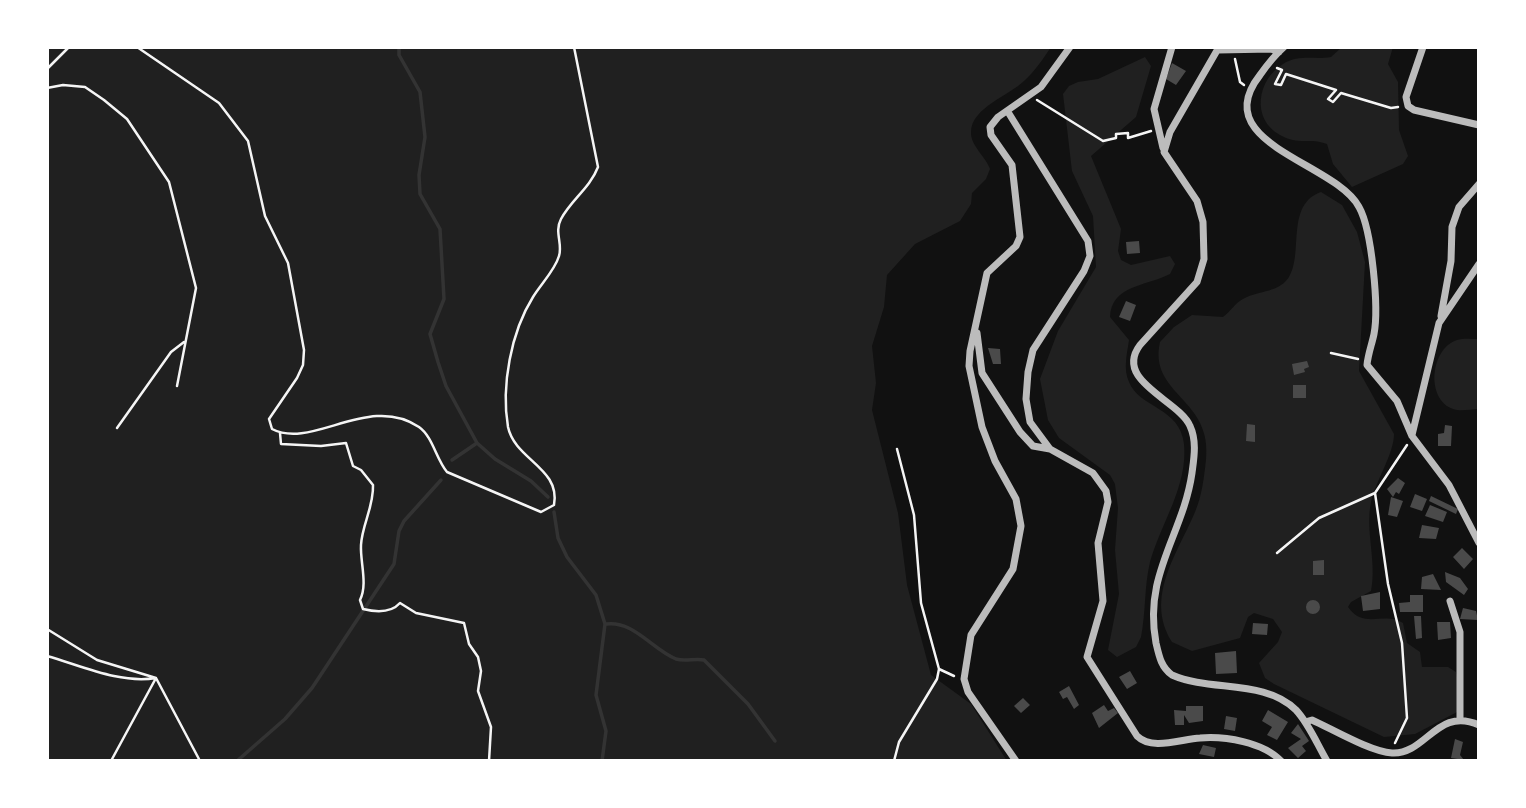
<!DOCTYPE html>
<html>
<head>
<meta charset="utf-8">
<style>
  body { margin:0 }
  #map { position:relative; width:1526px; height:808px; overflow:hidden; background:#111; font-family:"PT Sans",sans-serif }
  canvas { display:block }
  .frame { position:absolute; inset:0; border:49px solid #fff; pointer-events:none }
</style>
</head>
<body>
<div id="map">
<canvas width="1526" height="808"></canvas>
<div class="frame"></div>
</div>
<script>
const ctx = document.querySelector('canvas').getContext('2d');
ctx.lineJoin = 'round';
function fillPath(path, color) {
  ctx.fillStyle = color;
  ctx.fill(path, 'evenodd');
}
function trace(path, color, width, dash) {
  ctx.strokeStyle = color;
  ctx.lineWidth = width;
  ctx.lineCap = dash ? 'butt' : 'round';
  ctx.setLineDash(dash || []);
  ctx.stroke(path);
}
fillPath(new Path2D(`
  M47,47H1051C1043,59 1035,71 1024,81C1010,95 971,108 971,132C970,145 986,157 990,169L986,179L972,193L971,204L960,221L915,244L887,275L884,307L872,346L876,383L872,410L898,513L907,585L931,675L971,704L1007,761H47Z
  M1342,47H1393L1388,64L1398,82L1399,130L1408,156L1403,164L1352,187L1333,164L1327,144C1309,137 1299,146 1280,135C1251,119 1257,80 1283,64C1299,54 1315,60 1331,57Z
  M1145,57L1151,66L1136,117L1091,156L1121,229L1118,251L1121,260L1131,265L1170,256L1175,264L1170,274C1147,286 1111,285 1110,317L1129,340C1127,354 1123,369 1129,382C1139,408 1180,407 1184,444C1188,486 1161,523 1150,562C1144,587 1146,612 1141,637L1136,647L1117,657L1108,650L1119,594L1115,550L1118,508L1115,484L1110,475L1059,438L1048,420L1040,379L1058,331L1096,267L1093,216L1072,171L1063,94L1069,86L1078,82L1098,79Z
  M1321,192L1342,205L1357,232L1365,262L1359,371L1394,434C1394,454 1376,480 1371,502C1365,531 1377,562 1371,591L1351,602L1348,607C1364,630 1384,611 1403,623L1407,643L1420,652L1422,667H1448L1456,672L1457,677L1459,711L1415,734L1384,737L1274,684L1265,678L1259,663L1278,642L1282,632L1273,619L1254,613L1248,617L1240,638L1192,651L1172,642C1144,597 1178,553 1195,512C1202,496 1204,477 1206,460C1213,398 1148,395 1160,342L1174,327L1192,315L1223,317C1230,312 1235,303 1243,299C1259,290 1281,293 1290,275C1303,252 1286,204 1321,192Z
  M1479,339V409C1472,409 1464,411 1457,410C1425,404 1429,349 1457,340C1463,338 1472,339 1479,339Z`), '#202020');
trace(new Path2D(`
  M399,47V55L420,92L425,137L419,175L420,194L440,229L444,299L430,334L438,362L446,386L477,443L495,459L531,481L548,497
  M452,460L477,443
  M554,512L558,538L567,557L596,595L605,624L596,695L606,731L602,761
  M606,624C633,620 652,649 676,659C685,662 695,658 704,660L748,704L775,741
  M237,761L285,719L312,688L394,564L399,531L404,521L441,480`), '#333', 3.5);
fillPath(new Path2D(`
  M1172,63L1186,71L1176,85L1166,79Z
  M1139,241L1140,253L1127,254L1126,242Z
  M1126,301L1136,305L1130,321L1119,317Z
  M988,348L1000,349L1001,364H993Z
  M1307,361L1309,367L1304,369L1305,372L1294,375L1292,364Z
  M1293,385H1306V398H1293Z
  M1247,424L1255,425V442L1246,441Z
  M1445,425L1452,426L1451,446H1438V434L1444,433Z
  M1398,478L1405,483L1399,494L1396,492L1393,497L1387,489Z
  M1415,494L1427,499L1422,511L1410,507Z
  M1431,496L1458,509L1456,514L1429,501Z
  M1391,497L1403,501L1397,517L1388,515Z
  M1430,505L1447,512L1443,522L1425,516Z
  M1422,525L1439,528L1436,539L1419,538Z
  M1462,548L1473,559L1464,569L1453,557Z
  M1324,560V575H1313V561Z
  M1445,572L1460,578L1468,589L1464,595L1446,582Z
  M1433,574L1441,590L1421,589L1422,577Z
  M1380,592V609L1363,611L1361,596Z
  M1410,595H1423V612H1400L1399,603L1410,602Z
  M1306 607a7 7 0 1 1 14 0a7 7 0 1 1-14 0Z
  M1463,608L1476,611L1478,620L1460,619Z
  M1414,616H1421L1422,638L1416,639Z
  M1437,622H1450L1451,638L1438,640Z
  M1253,623L1268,624L1267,635L1252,634Z
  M1236,651L1237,673L1216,674L1215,653Z
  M1130,671L1137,683L1127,689L1119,677Z
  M1069,686L1079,705L1074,709L1067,697L1063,699L1059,692Z
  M1023,698L1030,705L1021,713L1014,706Z
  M1104,705L1108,711L1114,708L1118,713L1099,728L1092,713Z
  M1186,706H1203V721L1189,723L1184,715V725H1175L1174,710L1186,711Z
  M1268,710L1288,722L1277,740L1267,735L1272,727L1262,721Z
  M1226,716L1237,718L1235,731L1224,729Z
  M1298,724L1309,741L1302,746L1306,751L1298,758L1288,748L1301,739L1291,733Z
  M1455,739L1463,742L1460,755L1464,760L1451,758Z
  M1203,745L1216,748L1214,757L1199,754Z`), '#4a4a4a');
trace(new Path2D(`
  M137,47L219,103L248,141L265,216L288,263L304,350L303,365L297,378L269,419L272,429C312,450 369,393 419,427C433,437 436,459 447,472L541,512L554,505C561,468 515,460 508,427C501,386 511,332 533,297C541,284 555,270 559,256C563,244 554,232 561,219C571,200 590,188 598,167L574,47
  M1235,59L1240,82L1244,85
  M1277,68L1282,70L1275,84L1281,85L1286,74L1336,90L1328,99L1333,102L1341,93L1391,108L1398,107
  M47,69L69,47
  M47,88L63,85L85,87L104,100L127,119L169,182L196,288L177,386
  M1037,100L1103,141L1116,138V134L1128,133V138L1151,131
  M1331,353L1358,359
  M117,428L171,352L184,342
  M280,433L281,444L321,446L346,443L353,466L361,470L373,485C374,506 362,525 361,545C360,562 368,584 360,600L363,609C375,612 391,613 400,603L416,613L464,623L469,644L478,657L481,671L478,691L491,727L489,761
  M897,449L914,515L921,603L939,669L954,676
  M1375,493L1388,584L1402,643L1407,718L1395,743
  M1277,553L1319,518L1375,493L1407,445
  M47,629L97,660L156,678L200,761
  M47,656C82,666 120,684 156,678
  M111,761L156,678
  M894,761L899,742L937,679L939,669`), '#f5f5f5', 2.5);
trace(new Path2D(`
  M1219,47L1170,132L1164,152L1197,201L1203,222L1204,259L1197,282L1140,345C1113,381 1179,400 1190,426C1197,441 1194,458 1192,473C1183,535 1143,574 1156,643C1159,656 1161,667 1172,675C1210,692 1265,679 1296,710C1309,724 1317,744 1327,761
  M1284,47C1275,55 1267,65 1260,75C1206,144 1335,162 1359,207C1372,230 1379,308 1374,334C1372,344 1368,354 1367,365L1397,401L1412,436L1449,485L1479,543
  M1423,47L1406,97L1408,106L1414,110L1479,125
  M1218,50L1271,49L1279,52
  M1008,112L1088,241L1090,256L1084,271L1033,350L1028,372L1026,399L1030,422L1050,449
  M1163,148L1154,109L1172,47
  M1441,316L1451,261L1452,227L1459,207L1479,184
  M977,333L982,373L1020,432L1033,446L1050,449L1093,473L1106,491L1108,502L1098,543L1103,601L1087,657L1137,736C1152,751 1181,739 1200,738C1225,736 1263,742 1281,761
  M1412,435L1439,323L1479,264
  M1450,601L1460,632V720
  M1305,722L1312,720C1332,729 1371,752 1392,753C1426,755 1437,706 1479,725
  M1016,761L968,692L964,679L971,635L1013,569L1021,526L1016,499L995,461L982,427L969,366L970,351L987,273L1016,246L1020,237L1012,165L991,135L990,127L998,117L1041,87L1070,47`), '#bcbcbc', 7);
</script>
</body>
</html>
